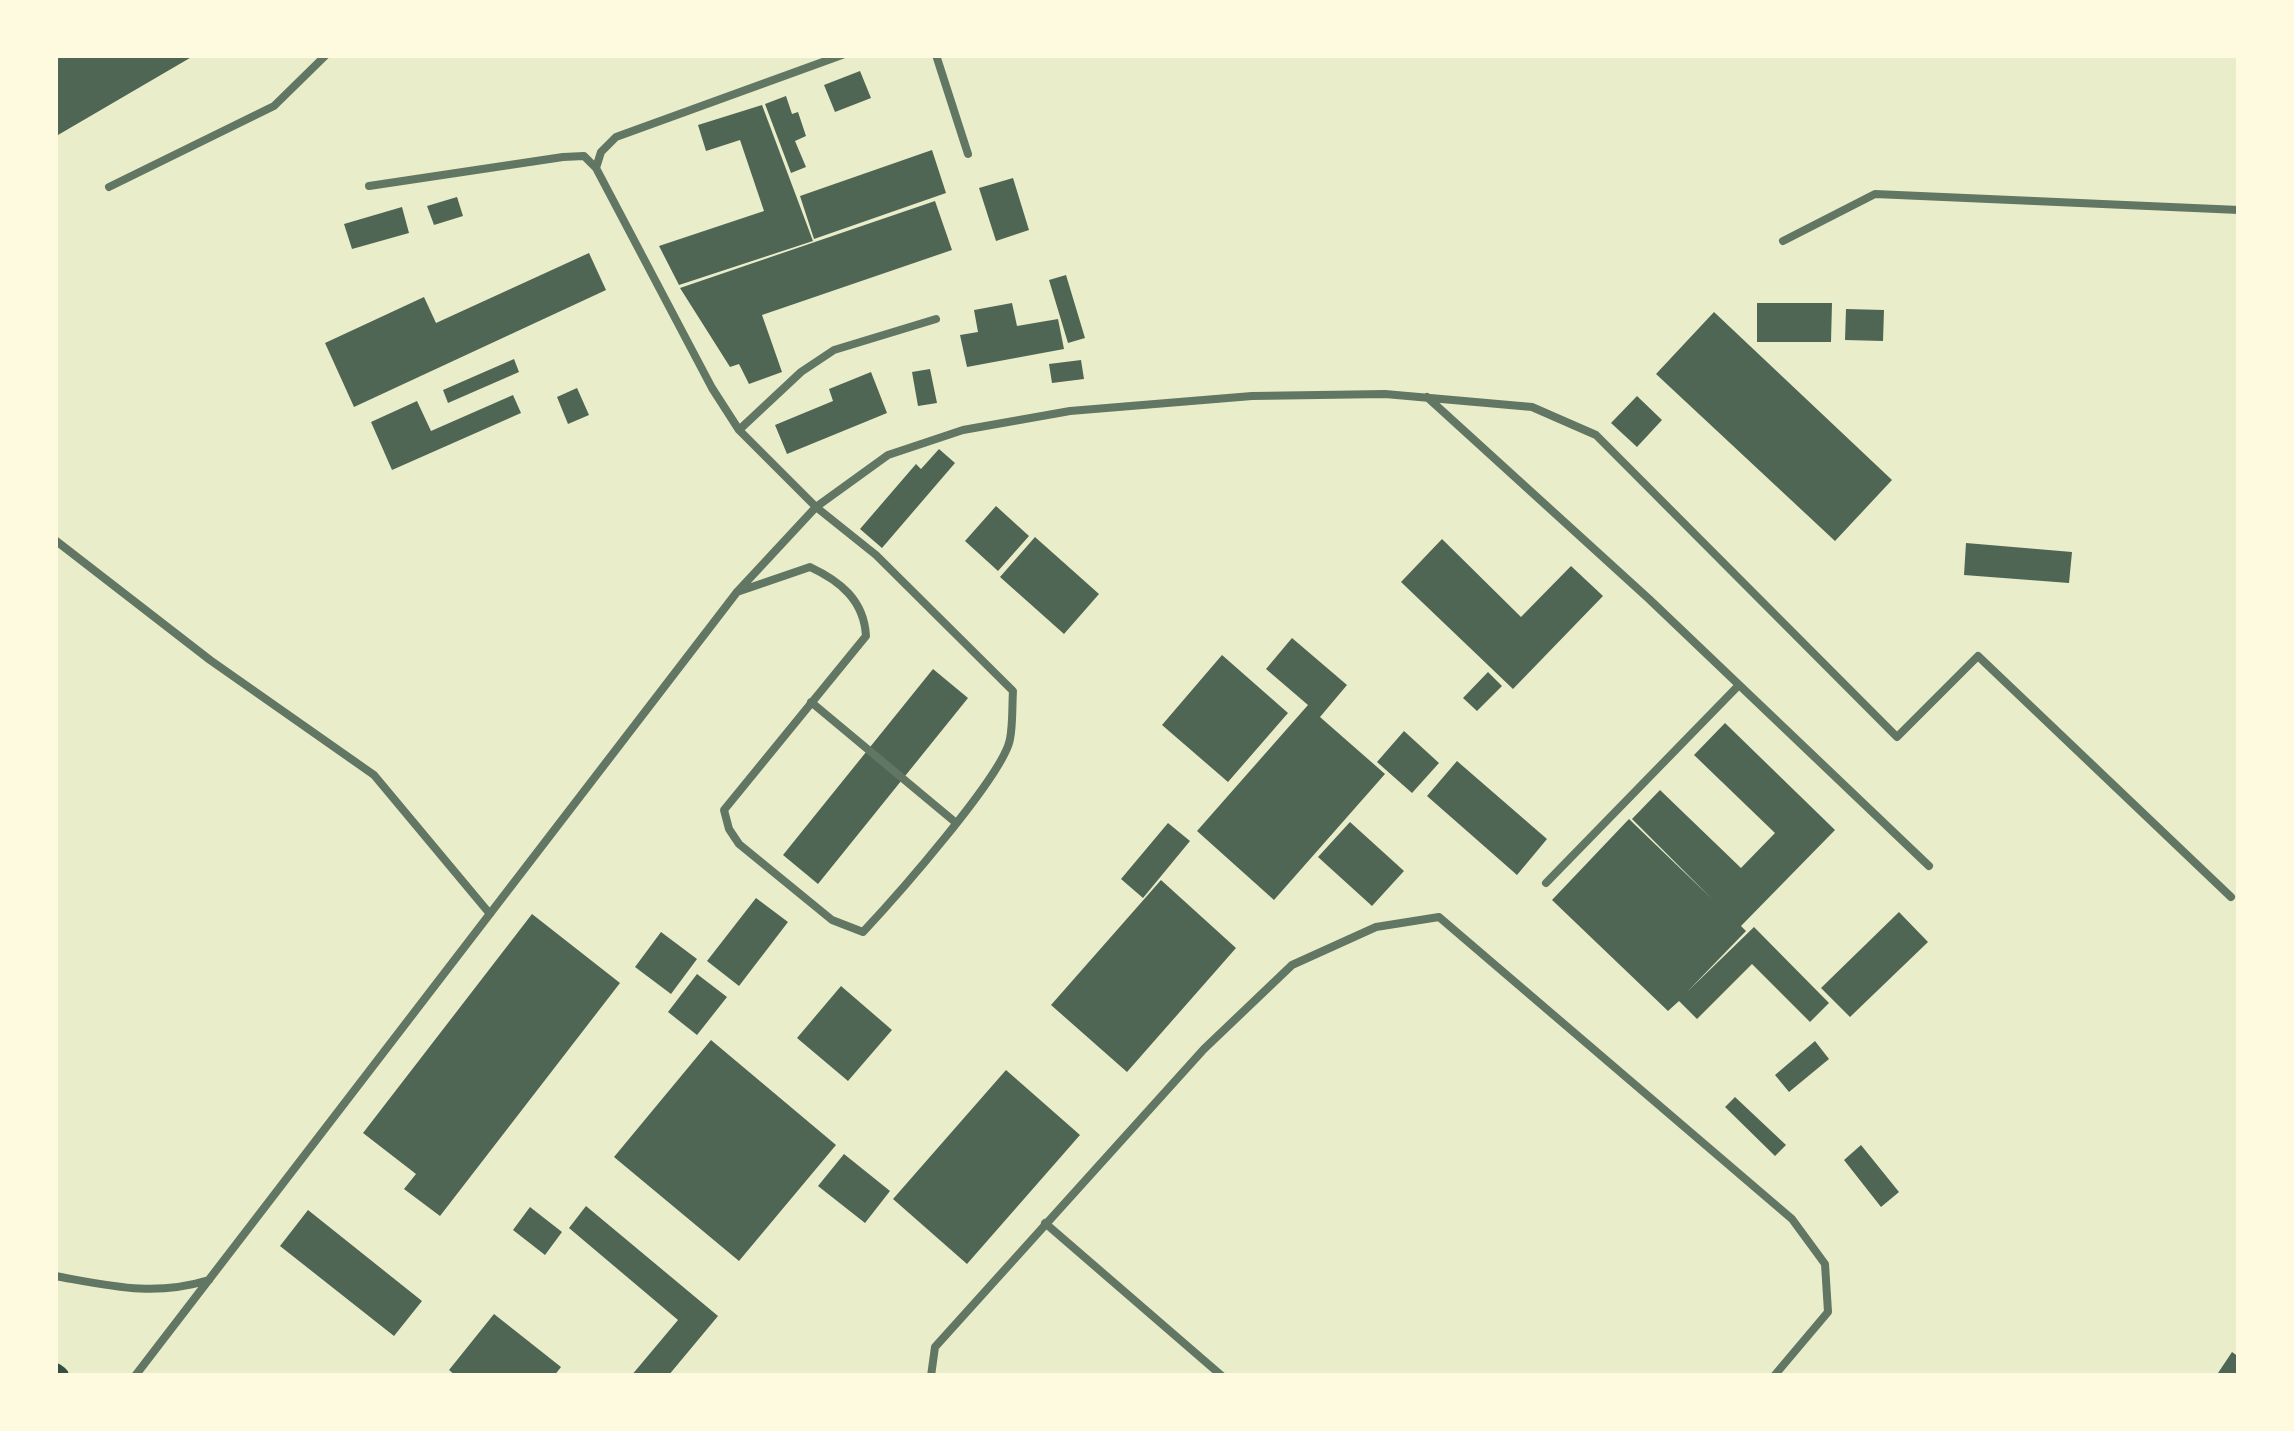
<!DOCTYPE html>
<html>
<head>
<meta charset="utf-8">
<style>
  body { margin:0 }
  #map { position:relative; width:2294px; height:1431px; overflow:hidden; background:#e9edc9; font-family:Cabin,sans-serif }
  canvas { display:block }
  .frame { position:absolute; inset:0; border:58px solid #fefae0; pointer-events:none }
</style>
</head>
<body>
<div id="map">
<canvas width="2294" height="1431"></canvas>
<div class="frame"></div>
</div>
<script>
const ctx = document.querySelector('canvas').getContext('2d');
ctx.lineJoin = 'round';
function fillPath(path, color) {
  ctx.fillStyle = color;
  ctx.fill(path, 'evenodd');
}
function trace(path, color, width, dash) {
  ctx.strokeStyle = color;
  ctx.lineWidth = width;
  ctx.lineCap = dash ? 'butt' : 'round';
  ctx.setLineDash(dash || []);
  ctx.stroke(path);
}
fillPath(new Path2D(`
  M61,55H195L58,135L55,127V59Z
  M860,71L871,98L835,112L824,85Z
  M786,96L792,114L798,112L806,136L795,141L806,167L791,173L765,104Z
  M762,105L813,241L679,285L659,246L764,211L740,140L706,151L698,125Z
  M932,150L946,193L814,239L800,196Z
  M1013,178L1029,230L996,241L979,188Z
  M457,197L463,216L434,225L427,206Z
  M935,201L952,250L762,315L782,372L749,384L739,364L730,367L680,288Z
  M402,207L409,233L352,249L344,224Z
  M589,253L606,290L354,407L325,343L424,297L436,323Z
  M1066,275L1085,338L1068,343L1049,280Z
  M1012,303L1017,326L1058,319L1064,349L967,367L960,335L978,332L974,310Z
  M1757,303H1832L1831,342H1757Z
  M1846,309L1884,310L1883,341L1845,340Z
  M1714,312L1892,480L1835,541L1656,374Z
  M514,359L519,372L448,403L443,390Z
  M1081,360L1084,379L1052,383L1049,364Z
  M930,369L937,403L918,406L912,372Z
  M871,372L887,413L787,454L775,425L833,401L829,389Z
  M577,388L589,415L568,424L557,397Z
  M513,395L521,413L392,470L371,422L417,401L431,431Z
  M1637,396L1662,420L1637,447L1611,423Z
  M939,449L955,463L882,548L860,529L916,464L921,469Z
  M996,506L1029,536L998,571L965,541Z
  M1035,537L1099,594L1064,634L1000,577Z
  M1442,539L1521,617L1571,566L1603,596L1513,689L1401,582Z
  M1966,543L2072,552L2069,583L1964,575Z
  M1292,638L1347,685L1320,717L1385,774L1274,900L1197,831L1308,705L1266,669Z
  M1222,655L1288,713L1228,782L1162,725Z
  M933,669L968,698L818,884L783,855Z
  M1488,672L1502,686L1477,711L1463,698Z
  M1725,723L1835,830L1741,926L1746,931L1687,992L1754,927L1829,1003L1810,1022L1752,964L1697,1019L1679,1001L1668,1011L1552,900L1629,819L1711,898L1632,819L1660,790L1741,868L1775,833L1694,755Z
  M1404,731L1439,763L1412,793L1377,762Z
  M1457,761L1547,839L1517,875L1427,796Z
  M1350,822L1404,871L1372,906L1318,857Z
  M1168,823L1190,841L1143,898L1121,879Z
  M1161,880L1236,948L1127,1072L1051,1005Z
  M756,898L788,922L739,986L707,961Z
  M1899,912L1928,942L1850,1017L1821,988Z
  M532,914L620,983L440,1216L404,1189L416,1174L363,1133Z
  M661,932L697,959L671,994L635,967Z
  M697,974L727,997L697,1035L668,1012Z
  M841,986L892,1030L848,1081L797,1038Z
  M711,1040L836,1145L739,1261L614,1157Z
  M1815,1041L1829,1059L1789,1092L1775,1075Z
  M1006,1070L1080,1135L967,1264L893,1199Z
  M1735,1097L1786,1145L1775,1156L1725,1107Z
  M1861,1145L1899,1192L1881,1207L1844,1160Z
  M844,1154L890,1191L865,1223L818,1186Z
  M586,1206L718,1316L668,1376H631L678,1320L569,1228Z
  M530,1207L562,1232L545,1255L513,1230Z
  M308,1210L422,1301L394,1336L280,1246Z
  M494,1314L561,1367L554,1376H456L449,1370Z
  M2232,1352L2239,1357V1376H2216Z`), '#4f6655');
trace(new Path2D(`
  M936,55L968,154
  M369,186L563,157L584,156L596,168
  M109,187L274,106L326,55
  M1783,241L1875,194L2239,210
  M1427,397L1649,599L1929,866
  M739,430L801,372L834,350L936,319
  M55,540L210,660L374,775L490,914
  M737,592L810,567C840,581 864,600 866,636L724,810L729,829L739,844L832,920L863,932C893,900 1004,775 1010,739C1013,724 1012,706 1013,691L876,555L816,507L739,430L712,388L596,168L601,152L616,137L842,55
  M811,702L955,822
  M1546,883L1739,685
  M1045,1223L1222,1376
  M55,1276C111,1286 153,1297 209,1280
  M135,1376L737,592L816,507L888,455L963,430L1070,411L1252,396L1385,394L1532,407L1596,435L1897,737L1978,656L2231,897
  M931,1376L935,1347L1204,1049L1292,965L1376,927L1439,917L1792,1219L1825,1264L1828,1312L1774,1376`), '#617663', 8);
trace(new Path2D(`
  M55,1373L59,1376`), '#344e41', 20);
</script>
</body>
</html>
